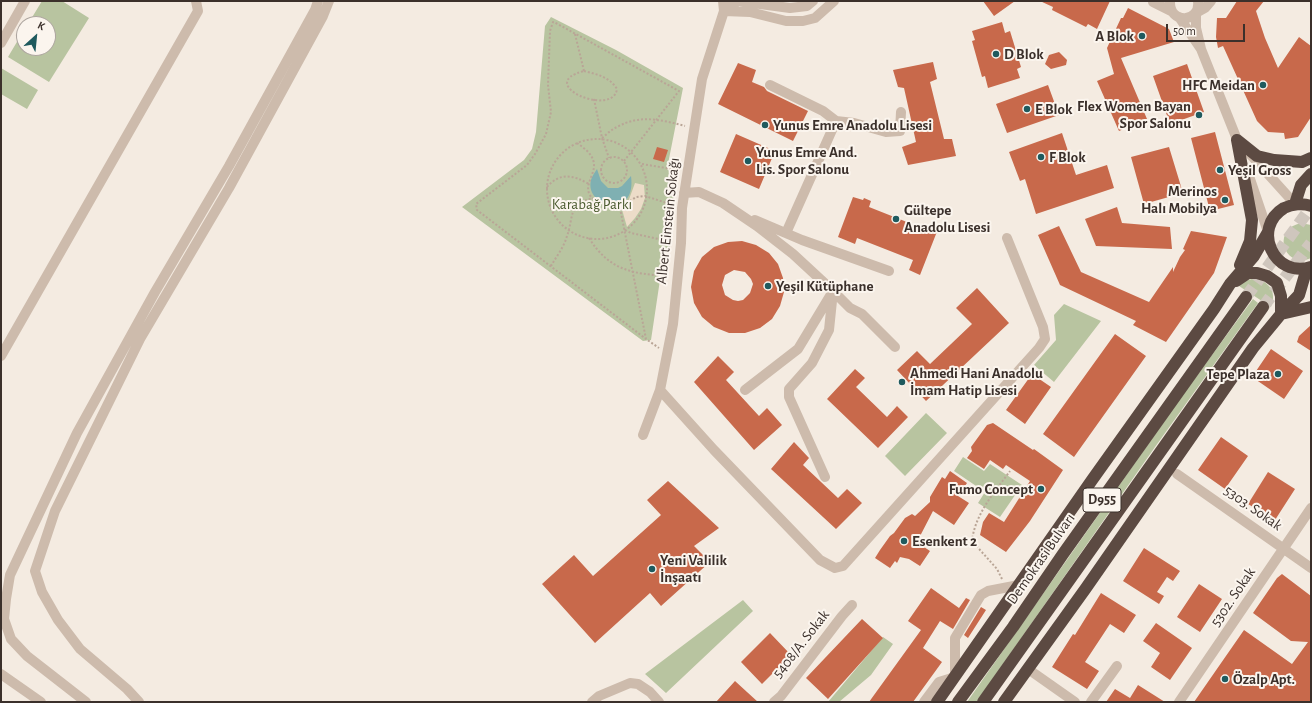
<!DOCTYPE html>
<html>
<head>
<meta charset="utf-8">
<style>
  body { margin:0 }
  #map { position:relative; width:1312px; height:703px; overflow:hidden; background:#f4ebe1; font-family:"Alegreya Sans",sans-serif }
  canvas { display:block }
  .frame { position:absolute; inset:0; border:2px solid #3b302b; pointer-events:none }
  .north { position:absolute; left:16px; top:16px; width:40px; height:40px; box-sizing:border-box; background:#fbf5ee; border:1px solid #aea6a0; border-radius:50%; rotate:27deg; font-size:11px; font-weight:700; line-height:16px; text-align:center; color:#3b302b }
  .north::after { content:''; display:block; margin:auto; width:14px; height:18px; background:#1f5a5e; clip-path:polygon(50% 0,100% 100%,50% 72%,0 100%) }
  .scale { position:absolute; left:1166px; top:24px; width:79px; height:18px; box-sizing:border-box; border:2px solid #3b302b; border-top:0; padding-left:5px; font-size:12px; line-height:14px; white-space:nowrap; color:#3b302b; -webkit-text-stroke:3px #fbf5ee; paint-order:stroke }
</style>
</head>
<body>
<div id="map">
<canvas width="1312" height="703"></canvas>
<div class="frame"></div>
<div class="north">K</div>
<div class="scale">50 m</div>
</div>
<script>
const ctx = document.querySelector('canvas').getContext('2d');
ctx.lineJoin = 'round';
function fillPath(path, color) {
  ctx.fillStyle = color;
  ctx.fill(path, 'evenodd');
}
function trace(path, color, width, dash) {
  ctx.strokeStyle = color;
  ctx.lineWidth = width;
  ctx.lineCap = dash ? 'butt' : 'round';
  ctx.setLineDash(dash || []);
  ctx.stroke(path);
}
function drawText(font, color, halo, rows, align = 'center') {
  ctx.font = font + ' "Alegreya Sans",sans-serif';
  ctx.lineWidth = 4;
  ctx.setLineDash([]);
  ctx.textBaseline = 'middle';
  ctx.strokeStyle = halo;
  ctx.fillStyle = color;
  for (const [text, x, y, turn = 0] of rows) {
    ctx.save();
    ctx.translate(x, y);
    ctx.rotate((+turn || 0) * Math.PI / 180);
    ctx.textAlign = isNaN(turn) ? turn : align;
    if (halo) ctx.strokeText(text, 0, 0);
    ctx.fillText(text, 0, 0);
    ctx.restore();
  }
}
fillPath(new Path2D(`
  M42,1H62L89,18L49,82L8,57L24,30V48H48V24H28Z
  M551,17L616,50L683,88L667,169L670,172H672V175L675,178L670,247L664,253L651,340L643,341L462,207L524,160L532,149L536,132L545,26Z
  M1,68L38,90L27,109L1,94Z
  M1301,223L1311,225V258C1285,270 1270,230 1301,223Z
  M1256,278C1270,283 1277,292 1271,307L1239,286L1244,281Z
  M1253,299L1258,303L1155,447L982,694L976,702H967L1182,396Z
  M1064,304L1101,321L1054,382L1034,365L1056,340L1054,315Z
  M926,413L947,433L905,476L885,456Z
  M963,457L984,471L990,464L1022,485L1000,517L978,503L985,492L954,471Z
  M743,600L753,611L666,693L645,674Z
  M883,637L893,644L871,675L839,702H828Z`), '#b8c4a0');
fillPath(new Path2D(`
  M635,183L644,185L645,198L641,209L635,218L627,227L621,206L628,202Z`), '#ecdcc8');
fillPath(new Path2D(`
  M597,169L601,181L608,188H618L622,186L631,176C637,221 584,207 591,180C592,176 595,172 597,169Z`), '#7fb0b2');
fillPath(new Path2D(`
  M983,1H1015L994,16Z
  M1040,1H1110L1097,29L1088,24L1086,27L1052,10L1053,7Z
  M1237,1H1264L1256,11L1265,38L1278,68L1299,37L1311,46V117L1298,137L1285,139L1284,133L1268,132L1257,121L1223,46L1218,48L1216,37L1217,18H1226Z
  M1128,8L1169,29L1174,42L1121,58L1147,119L1119,131L1097,81L1114,74L1107,48L1121,18H1123Z
  M1002,22L1005,33L1010,31L1021,67L1017,69L1020,78L988,88L985,76L982,77L972,41L975,40L972,31Z
  M1059,52L1067,60L1066,65L1051,69L1045,64L1049,55Z
  M933,62L937,79L930,82L944,139H952L956,156L908,165L902,147L916,142L904,88L898,87L893,70Z
  M738,63L756,70L752,82L764,87L767,91L808,111L793,141L718,104Z
  M1187,64L1204,112L1170,124L1153,76Z
  M1048,85L1059,115L1007,133L996,104Z
  M1215,132L1234,205L1210,211L1191,138Z
  M1062,133L1076,175L1107,165L1114,188L1036,214L1025,179L1020,181L1009,152Z
  M736,134L775,151L759,189L720,172Z
  M657,147L668,150L664,162L653,159Z
  M1169,147L1183,193L1144,204L1131,157Z
  M853,197L863,200L864,198L871,201L869,207L922,228L923,223L938,229L920,275L909,270L913,260L857,238L855,244L838,237Z
  M1117,207L1122,223L1170,227L1172,249L1096,246L1085,219Z
  M1059,226L1081,272L1149,302L1173,267V272L1180,257L1185,250L1183,249L1191,231L1227,237L1214,273L1166,342L1133,325L1136,321L1060,285L1038,235Z
  M742,241L756,245L769,253L778,264L783,278L784,292L780,306L772,319L760,328L745,333H729L714,327L702,317L694,303L691,287L694,271L702,257L714,247L728,242ZM734,270L745,272L751,279L753,284L750,293L743,300L738,301L733,300L725,295L722,285L725,275Z
  M977,288L1009,323L926,401L897,370L917,351L930,364L972,324L956,308Z
  M1311,325V351L1297,342L1299,336Z
  M1115,334L1146,356L1074,457L1043,434Z
  M1271,349L1303,371L1284,399L1252,377Z
  M718,356L734,372L726,380L759,416L767,408L782,425L754,450L694,382Z
  M855,369L865,378L856,387L887,417L897,406L908,417L878,448L827,399Z
  M1032,374L1051,387L1025,424L1006,410Z
  M993,423L1033,450L1034,449L1063,470L1030,521L1006,552L980,535L983,522L989,513L1004,522L1030,481L1006,465L1003,469L990,460L984,469L967,458L972,451L971,447L987,425Z
  M1221,437L1248,456L1225,489L1198,470Z
  M794,442L809,458L803,465L838,498L847,489L862,503L836,529L771,469Z
  M950,471L967,483L958,496L969,503L954,525L933,511L918,540L923,542L921,545L930,551L920,566L909,559L900,557L897,563L895,561L890,568L875,558L880,550L890,536L894,533L905,518L912,514L915,516L930,502V497L942,477L945,479Z
  M1268,472L1295,489L1275,520L1248,504Z
  M668,481L719,528L694,546L710,562L661,606L650,593L595,643L542,584L574,555L593,576L661,515L647,500Z
  M1144,548L1180,571L1173,581L1167,577L1157,592L1164,596L1159,604L1123,581Z
  M1282,574L1311,596V702H1194L1244,630L1292,664L1308,642L1291,641L1253,613L1277,578Z
  M1199,584L1222,599L1200,632L1177,617Z
  M931,588L959,608L966,598L970,600L953,629L940,621L923,648L942,662L913,702H869L921,630L908,621Z
  M1101,593L1136,615L1124,633L1110,624L1085,662L1099,671L1087,689L1052,667L1073,634L1075,635Z
  M981,607L986,610L968,638L964,635Z
  M862,619L883,638L828,699L806,678Z
  M1156,623L1192,648L1170,680L1151,667L1160,653L1143,641Z
  M770,633L791,655L762,684L741,662Z
  M735,681L747,692L758,702H716Z
  M1138,685L1165,702H1106L1115,689L1130,698Z`), '#c8694b');
trace(new Path2D(`
  M1246,297L1311,207
  M1263,307L1311,243`), '#cfc6bd', 12, [12, 6]);
trace(new Path2D(`
  M575,34L584,71
  M584,71C596,74 610,77 617,89C613,118 533,84 584,71Z
  M594,99L602,138L609,158
  M602,138C607,134 612,129 617,127C640,114 662,120 685,126
  M547 189a50 50 0 1 1 100 0a50 50 0 1 1-100 0Z
  M577,143C584,148 593,154 594,164C595,177 579,190 596,201C606,207 612,205 620,208
  M601 170a13 13 0 1 1 26 0a13 13 0 1 1-26 0Z
  M624,161L679,91L554,22H553L550,31L548,85L551,112L546,134L535,154L527,165L476,204L477,210L646,339
  M642,164L678,170
  M547,187C560,172 573,175 589,184
  M620,208L646,339L659,348
  M620,208L636,197L645,196L673,205
  M625,230L631,233L672,242
  M589,238C609,270 632,274 668,276
  M551,266C556,257 564,247 567,236C574,217 567,205 593,198
  M1002,579L997,569L972,541C975,514 994,493 1010,471`), '#b9a596', 2, [2, 2]);
trace(new Path2D(`
  M738,1L724,11L750,12L786,21H803L815,18L834,1
  M738,1L790,8L807,6L813,1
  M1155,1L1153,2L1171,11
  M1170,1C1169,25 1201,23 1198,1
  M1179,17L1201,49L1196,28V13L1205,8L1211,1
  M1,43L25,1
  M1201,49L1240,147
  M770,85L823,111L836,121L854,123L886,132L900,131L901,112
  M1249,153L1295,204
  M1247,170L1268,232
  M684,193L699,192L723,203L757,226L793,254L833,291L829,330L812,363L789,389V397L825,477
  M755,220L802,240L889,271
  M786,233L836,121
  M1,356L198,11L196,1
  M660,390L714,450L820,560L835,568L843,566L1039,348L1045,339L1043,327L1007,238
  M745,390L798,349L833,291L850,308L862,314L895,347
  M643,435L660,390L673,324L681,243L682,208L702,79L724,11L723,1
  M1177,474L1311,568
  M1028,669L1075,702
  M1,674L41,702
  M86,702L27,656L11,639L4,619L6,599L10,575L77,433L155,292L229,166L315,10L318,1
  M139,702L127,689L80,649L58,620L42,592L35,571L55,511L140,339L229,188L323,16L329,1
  M592,702L599,696L630,683L638,684L650,692L659,702
  M774,702L781,696L842,616L852,605
  M924,702L939,682L955,677V638L981,595L988,591L1019,585
  M1091,702L1117,666
  M1179,702L1311,508`), '#cdbbac', 10);
trace(new Path2D(`
  M1237,140L1252,220L1250,241L1240,265
  M1237,140L1257,156L1274,160L1302,162L1311,158
  M1295,204L1301,185L1311,174
  M1311,206C1303,203 1292,204 1284,208C1251,228 1274,279 1311,267
  M1236,281L1248,273H1257L1267,276L1277,283L1281,296V314L1311,307
  M937,702L1092,480L1214,309L1230,284L1254,256L1268,232
  M958,702L1013,627L1063,554L1246,297
  M983,702L1263,307
  M1004,702L1086,588L1253,348L1281,314L1299,295L1307,268`), '#5c4a42', 12);
for (const [x, y, r, color] of [
  [1142,36,4,"#1f5a5e"],
  [996,54,4,"#1f5a5e"],
  [1263,85,4,"#1f5a5e"],
  [1027,109,4,"#1f5a5e"],
  [1199,115,4,"#1f5a5e"],
  [765,125,4,"#1f5a5e"],
  [1041,157,4,"#1f5a5e"],
  [748,161,4,"#1f5a5e"],
  [1220,170,4,"#1f5a5e"],
  [1225,200,4,"#1f5a5e"],
  [896,219,4,"#1f5a5e"],
  [768,286,4,"#1f5a5e"],
  [1278,374,4,"#1f5a5e"],
  [902,382,4,"#1f5a5e"],
  [1041,489,4,"#1f5a5e"],
  [904,541,4,"#1f5a5e"],
  [652,569,4,"#1f5a5e"],
  [1225,679,4,"#1f5a5e"]
]) {
  const dot = new Path2D();
  dot.arc(x, y, r, 0, 2 * Math.PI);
  ctx.fillStyle = color;
  ctx.fill(dot);
  trace(dot, '#fbf5ee', 1.5);
}
for (const [x, y, w] of [
  [1102,500,38]
]) {
  const box = new Path2D();
  box.roundRect(x - w / 2, y - 12, w, 24, 3);
  ctx.fillStyle = '#fbf5ee';
  ctx.fill(box);
  trace(box, '#3b302b', 1);
}
drawText('bold 14px', '#3b302b', null, [
  ["D955",1102,500]
]);
drawText('bold 15px', '#3b302b', '#fbf5ee', [
  ["A Blok",1134,36,"right"],
  ["D Blok",1004,54],
  ["HFC Meidan",1255,85,"right"],
  ["Flex Women Bayan",1191,106,"right"],
  ["Spor Salonu",1191,123,"right"],
  ["E Blok",1035,109],
  ["Yunus Emre Anadolu Lisesi",773,125],
  ["Yunus Emre And.",756,152],
  ["Lis. Spor Salonu",756,169],
  ["F Blok",1049,157],
  ["Yeşil Gross",1228,170],
  ["Merinos",1217,191,"right"],
  ["Halı Mobilya",1217,208,"right"],
  ["Gültepe",904,210],
  ["Anadolu Lisesi",904,227],
  ["Yeşil Kütüphane",776,286],
  ["Ahmedi Hani Anadolu",910,373],
  ["İmam Hatip Lisesi",910,390],
  ["Tepe Plaza",1270,374,"right"],
  ["Fumo Concept",1033,489,"right"],
  ["Esenkent 2",912,541],
  ["Yeni Valilik",660,560],
  ["İnşaatı",660,577],
  ["Özalp Apt.",1233,679]
], 'left');
drawText('15px', '#4a5a2e', '#fbf5ee', [
  ["Karabağ Parkı",592,204]
]);
drawText('15px', '#3b302b', '#fbf5ee', [
  ["Albert Einstein Sokağı",668,221,-84],
  ["5303. Sokak",1253,508,35],
  ["Demokrasi Bulvarı",1041,559,-55],
  ["5302. Sokak",1233,597,-56],
  ["5408/A. Sokak",801,644,-52]
]);
</script>
</body>
</html>
